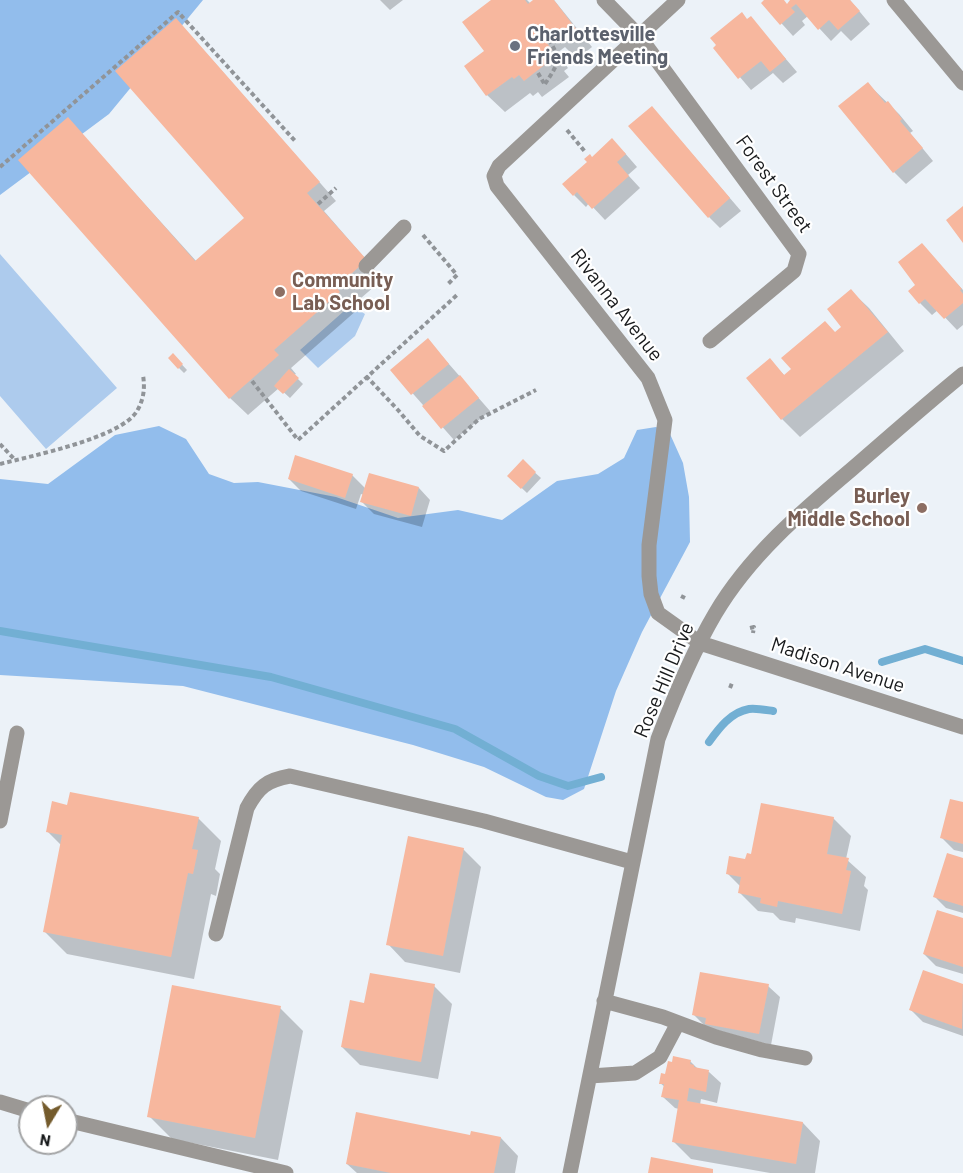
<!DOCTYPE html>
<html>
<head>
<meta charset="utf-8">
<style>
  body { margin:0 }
  #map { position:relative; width:963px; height:1173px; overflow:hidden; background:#ecf2f8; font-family:Barlow,sans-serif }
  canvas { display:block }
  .north { position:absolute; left:18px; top:1095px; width:60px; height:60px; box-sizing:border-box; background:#fff; border:2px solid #a2a3a4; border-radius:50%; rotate:190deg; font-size:16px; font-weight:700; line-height:24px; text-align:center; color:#17191b }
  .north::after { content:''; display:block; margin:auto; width:21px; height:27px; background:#745b2c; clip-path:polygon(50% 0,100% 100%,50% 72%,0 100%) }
</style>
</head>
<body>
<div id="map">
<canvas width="963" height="1173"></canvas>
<div class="north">N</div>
</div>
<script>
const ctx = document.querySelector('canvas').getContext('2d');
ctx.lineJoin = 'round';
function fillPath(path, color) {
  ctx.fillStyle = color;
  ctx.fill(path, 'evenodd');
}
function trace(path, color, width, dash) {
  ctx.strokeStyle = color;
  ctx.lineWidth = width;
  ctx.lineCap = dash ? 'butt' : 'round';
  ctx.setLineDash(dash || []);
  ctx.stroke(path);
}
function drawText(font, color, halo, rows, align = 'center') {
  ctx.font = font + ' Barlow,sans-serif';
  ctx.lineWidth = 4.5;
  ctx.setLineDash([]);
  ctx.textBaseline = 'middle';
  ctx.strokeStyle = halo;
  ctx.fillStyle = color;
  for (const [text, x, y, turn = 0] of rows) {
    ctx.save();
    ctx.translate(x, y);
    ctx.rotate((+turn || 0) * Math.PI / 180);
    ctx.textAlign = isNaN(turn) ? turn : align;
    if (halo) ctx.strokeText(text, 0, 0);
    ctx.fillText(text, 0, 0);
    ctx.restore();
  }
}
fillPath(new Path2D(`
  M0,254L117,388L46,449L0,396Z
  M357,309L365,314L355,336L318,368L300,350L344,311Z`), '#adcbed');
fillPath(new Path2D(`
  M0,0H203L109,114L0,195Z
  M159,426L186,439L209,474L234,483L258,482L336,497L398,518L458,510L502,520L557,481L598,474L624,458L637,430L656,427L670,434L683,463L689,497L690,542L642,632L616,691L584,789L563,800L546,797L484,767L413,745L183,686L0,675V479L48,484L115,435Z`), '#92bdec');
fillPath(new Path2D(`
  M380,0H403L390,10Z
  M493,0H527L531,4L536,0H554L592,47L577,59L565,47L557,53L568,68L564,71L569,77L542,97L538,92L533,96L530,93L505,112L487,95L486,51Z
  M766,0H783L788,6L792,0H850L870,24L851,41L841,31L831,41L808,16L802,21L805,25L793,36L763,3Z
  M751,18L797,72L783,83L773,73L751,90L715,48Z
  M193,38L336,201L324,211L383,279L353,305L357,310L291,368L296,374L294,375L303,384L290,398L279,388L248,415L230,398L68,119L197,262L246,219Z
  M868,84L899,114L913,131L910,133L933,161L906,184L894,172Z
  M663,120L741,211L720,228L709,217Z
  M624,152L637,167L628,175L640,188L605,220L589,203L586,207L574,195L592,159Z
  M922,245L963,290V325L957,330L938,310L932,315L920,303L917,286Z
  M851,291L869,308L904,351L800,437L782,419L748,378L770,360L785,376L793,369L843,327Z
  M428,340L490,411L454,440L392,370Z
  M173,355L187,370L184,373L179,368Z
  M523,462L541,478L527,493L509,476Z
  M352,475L366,489L419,488L430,500L422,527L374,514L362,502L364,495L361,494L356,509L301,491L289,479Z
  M963,804V852L954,850L942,838Z
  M68,806L198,818L221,841L215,869L220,874L216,896L211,894L194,979L67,954L44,931L61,845L47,831Z
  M833,818L851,836L846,859L866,877L864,886L868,890L860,931L796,918L795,923L780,920L773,913L758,911L740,893L741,887L727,873L752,856Z
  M463,849L481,867L460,973L405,962L388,944Z
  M963,860V913L946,908L934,896Z
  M963,920V974L936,966L924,954Z
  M924,972L963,985V1036L923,1022L911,1010Z
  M434,986L452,1004L438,1079L360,1065L342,1047L366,1005Z
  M768,986L780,997L771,1045L706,1027L694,1015Z
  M280,1008L303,1031L278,1160L172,1139L149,1116Z
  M690,1061L699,1070L709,1072L721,1083L717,1103L701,1099L700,1105L803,1123L820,1141L815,1173H770L691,1159L673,1141L679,1109L675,1108L663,1097L665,1087L660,1083L667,1076Z
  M471,1137L501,1138L518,1156L515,1173H357L347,1164Z`), '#0003');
trace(new Path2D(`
  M0,631L271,677L455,729L539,776L568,786L601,777
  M882,662L925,649L963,661
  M709,742C719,728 731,712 749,709C756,708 766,710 773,711`), '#72afd3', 8);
fillPath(new Path2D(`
  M491,0H525L528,4L533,0H554L576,29L558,42L548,30L541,35L552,50L548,53L552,59L524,81L519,75L514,79L512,77L486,96L464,66L484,51L462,22Z
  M764,0H784L787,4L790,0H850L860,11L838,30L829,20L818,30L796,4L791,8L795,12L780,25L761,3Z
  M742,12L747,19L751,16L786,59L770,72L761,61L738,79L713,48L716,45L710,38Z
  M176,18L320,182L307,193L367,260L336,287L340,292L274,350L279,355L229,399L18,160L68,117L195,261L244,218L115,71Z
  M868,82L885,103L888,101L902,119L900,121L923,148L893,173L838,106Z
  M652,106L730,198L708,218L628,126Z
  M612,138L626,154L617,162L629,176L592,209L577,192L573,196L562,184L587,162L584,159L590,154L592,157Z
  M963,206V243L946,220Z
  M922,243L962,289L960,290L963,294V303L944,319L925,299L919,304L908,291L915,285L898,262Z
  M851,289L888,332L781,420L746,378L770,358L784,375L791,369L781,358L825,321L835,332L841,327L827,309Z
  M428,338L449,364L411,395L390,370Z
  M173,353L183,364L178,369L168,358Z
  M289,369L299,378L283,394L274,386Z
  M460,375L479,398L441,429L422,406Z
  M295,455L353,474L345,498L288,479Z
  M523,459L536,472L521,489L507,476Z
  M369,473L419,487L411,516L360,502Z
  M70,792L199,817L192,849L198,850L193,874L188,873L171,957L43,932L62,835L46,832L52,801L67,805Z
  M950,799L963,802V844L940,838Z
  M761,803L834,817L827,854L849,858L846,870L851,871L842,914L778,901L777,907L760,903L761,898L738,893L741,877L726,874L729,856L745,859L747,853L751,854Z
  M408,836L464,848L443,956L386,945Z
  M947,853L963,858V906L933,897Z
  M937,910L963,918V967L923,954Z
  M923,970L963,984L962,1029L909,1010Z
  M700,972L769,984L759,1034L705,1024L706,1018L692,1015Z
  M370,973L435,984L421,1062L341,1047L350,1000L364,1003Z
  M172,985L281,1006L255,1138L147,1117Z
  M673,1056L691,1060L690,1064L694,1065V1067L709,1070L706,1092L689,1088L687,1101L803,1122L796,1164L672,1142L679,1100L661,1097L664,1084H659L661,1073L665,1074L668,1061L672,1062Z
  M356,1112L470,1135L471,1131L501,1137L494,1173H391L346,1164Z
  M651,1157L713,1169V1173H648Z`), '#f7b79e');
trace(new Path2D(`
  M538,73L545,85
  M545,84C560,61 562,59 546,36
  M567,130L586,153
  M0,167L178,12L296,142
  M318,204L336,188
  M423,235L457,275L448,284
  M366,376L398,410L420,436L444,451L479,419L536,390
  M252,381L298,440L457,295
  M0,444L15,460
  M0,464C31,456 121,438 137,411C144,399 145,388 143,375
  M681,596L685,598
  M750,628L754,627L753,633
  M730,688L732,683`), '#909498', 4, [4.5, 3]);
trace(new Path2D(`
  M604,0L639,36L799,254L794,271L710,341
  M678,0L499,166L494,176L497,186L648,378L665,420L649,545V576L651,594L658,613L700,643L963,727
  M894,0L963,83
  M366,266L404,227
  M0,821L17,733
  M216,934L247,808C258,787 267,780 290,776L484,821L632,862
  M604,1001L663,1017L716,1037L762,1050L805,1058
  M590,1076L635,1073L660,1057L678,1023
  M0,1102L30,1111
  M66,1120L286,1173
  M570,1173L658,739C674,697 692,653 715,614C749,556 801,512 852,469C889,437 925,405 963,374`), '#9b9895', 15);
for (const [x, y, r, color] of [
  [515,46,6,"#6b7280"],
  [280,292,6,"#8d6e63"],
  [922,508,6,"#8d6e63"]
]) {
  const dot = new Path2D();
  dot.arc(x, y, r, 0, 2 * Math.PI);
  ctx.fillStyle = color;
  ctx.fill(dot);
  trace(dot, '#fff', 2);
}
drawText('bold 20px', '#5b616d', '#fff', [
  ["Charlottesville",527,34],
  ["Friends Meeting",527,57]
], 'left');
drawText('20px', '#17191b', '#fff', [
  ["Forest Street",774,184,54],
  ["Rivanna Avenue",617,305,52],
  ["Madison Avenue",838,665,18],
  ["Rose Hill Drive",664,680,-67]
]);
drawText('bold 20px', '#785e54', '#fff', [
  ["Community",292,280],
  ["Lab School",292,303],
  ["Burley",910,496,"right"],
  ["Middle School",910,519,"right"]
], 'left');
</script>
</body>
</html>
